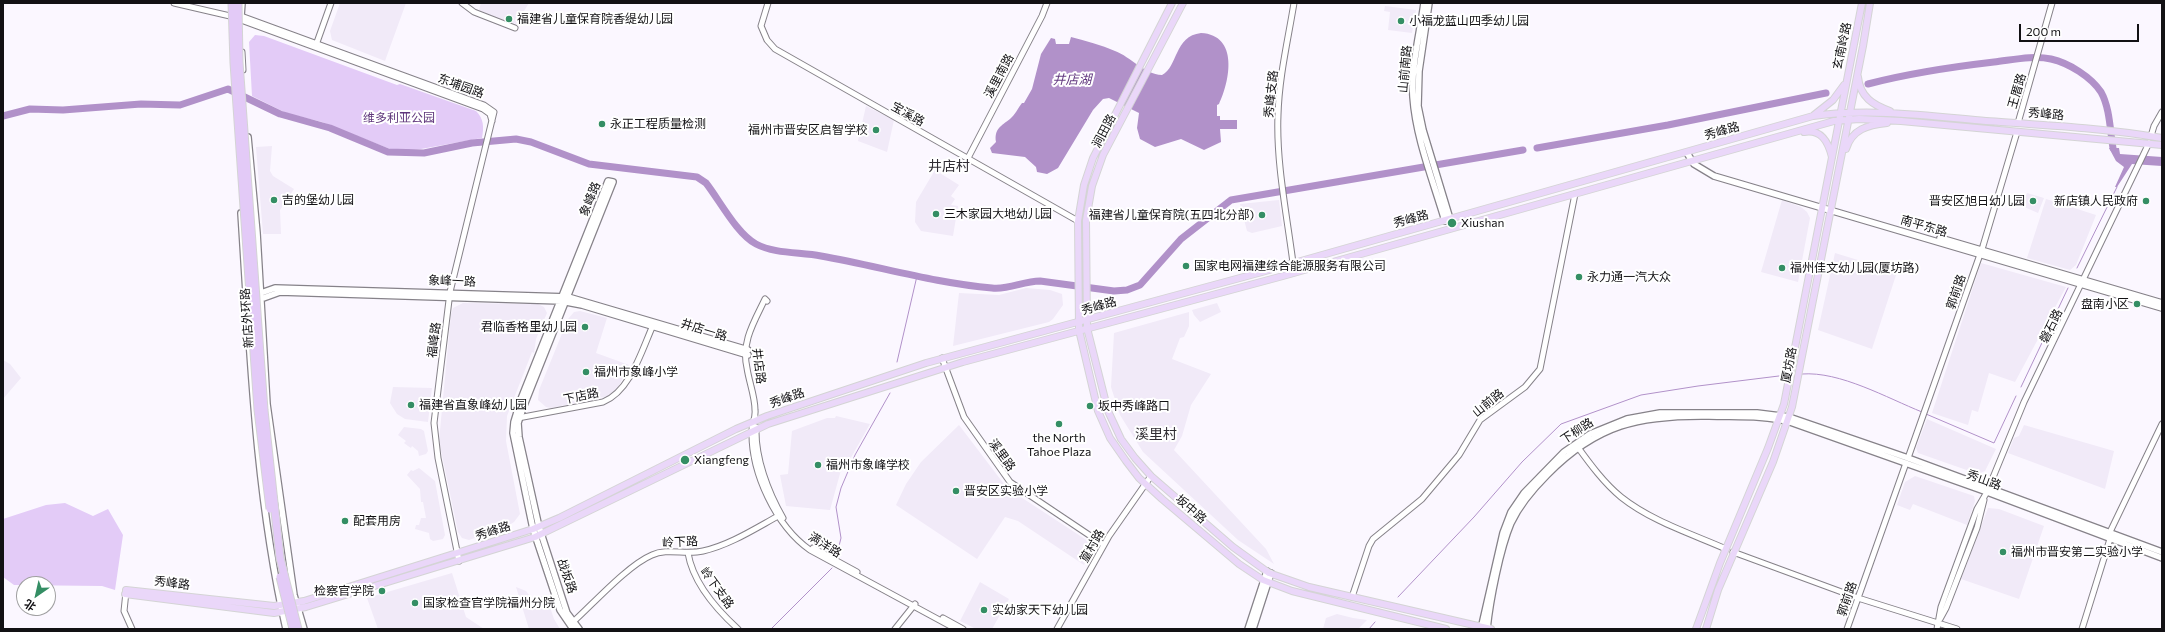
<!DOCTYPE html>
<html>
<head>
<meta charset="utf-8">
<style>
  body { margin:0 }
  #map { position:relative; width:2165px; height:632px; overflow:hidden; background:#fbf7ff; font-family:Commissioner,"Noto Sans SC",sans-serif }
  canvas { display:block }
  .frame { position:absolute; inset:0; border:4px solid #121114; pointer-events:none }
  .north { position:absolute; left:16px; top:576px; width:40px; height:40px; box-sizing:border-box; background:#fff; border:1px solid #a0a0a1; border-radius:50%; rotate:214deg; font-size:11px; font-weight:700; line-height:16px; text-align:center; color:#121114 }
  .north::after { content:''; display:block; margin:auto; width:14px; height:18px; background:#348e64; clip-path:polygon(50% 0,100% 100%,50% 72%,0 100%) }
  .scale { position:absolute; left:2019px; top:24px; width:120px; height:18px; box-sizing:border-box; border:2px solid #121114; border-top:0; padding-left:5px; font-size:12px; line-height:14px; white-space:nowrap; color:#121114; -webkit-text-stroke:3px #fff; paint-order:stroke }
</style>
</head>
<body>
<div id="map">
<canvas width="2165" height="632"></canvas>
<div class="frame"></div>
<div class="north">北</div>
<div class="scale">200 m</div>
</div>
<script>
const ctx = document.querySelector('canvas').getContext('2d');
ctx.lineJoin = 'round';
function fillPath(path, color) {
  ctx.fillStyle = color;
  ctx.fill(path, 'evenodd');
}
function trace(path, color, width, dash) {
  ctx.strokeStyle = color;
  ctx.lineWidth = width;
  ctx.lineCap = dash ? 'butt' : 'round';
  ctx.setLineDash(dash || []);
  ctx.stroke(path);
}
function drawText(font, color, halo, rows, align = 'center') {
  ctx.font = font + ' Commissioner,"Noto Sans SC",sans-serif';
  ctx.lineWidth = 4;
  ctx.setLineDash([]);
  ctx.textBaseline = 'middle';
  ctx.strokeStyle = halo;
  ctx.fillStyle = color;
  for (const [text, x, y, turn = 0] of rows) {
    ctx.save();
    ctx.translate(x, y);
    ctx.rotate((+turn || 0) * Math.PI / 180);
    ctx.textAlign = isNaN(turn) ? turn : align;
    if (halo) ctx.strokeText(text, 0, 0);
    ctx.fillText(text, 0, 0);
    ctx.restore();
  }
}
fillPath(new Path2D(`
  M340,3H406L385,61L332,40L330,31Z
  M481,3H529L516,24L481,12L479,10Z
  M1385,6L1416,10L1412,33L1388,30L1390,12L1384,11Z
  M866,106L894,120L887,152L858,141Z
  M272,146L270,171L273,176L294,189L280,210L281,234H263L256,147Z
  M935,170L959,185L951,196L955,199L951,205L958,206L953,236L921,231L915,222L916,202Z
  M2027,193L2044,198L2038,213L2022,206Z
  M2046,199L2096,215L2076,265L2070,270L2027,258Z
  M1279,200L1282,226L1252,233L1247,231L1240,204Z
  M1782,200L1801,207L1807,212L1810,218L1798,282L1761,272Z
  M1835,253L1897,272L1872,349L1818,330Z
  M1981,263L2066,287L2015,382L1989,373L1978,412L1972,410L1968,425L1932,413Z
  M1026,288L1050,290L1062,294L1063,305L1053,319L1049,322L953,346L959,293L999,295Z
  M463,303L538,304L544,307L547,313L536,339L534,353L532,352L507,416L506,441L520,514L514,522L506,527L469,540L462,538L458,532L439,441L451,314L453,308Z
  M1217,303L1221,312L1200,322L1194,315L1192,310Z
  M580,311L607,318L596,353L629,365L618,388L608,396L551,408L546,407L538,400L539,390L568,319L574,312Z
  M1189,312V326L1184,337L1180,338L1172,359L1211,374L1191,405L1182,436L1174,450L1266,549L1274,564L1238,540L1143,452L1120,415L1111,387L1114,333Z
  M3,360L10,364L21,378L3,399Z
  M393,387L432,388L428,422L405,419L397,414L390,403Z
  M836,416L870,424L844,470H841L830,510L786,506L780,475L788,474L792,431L827,418H835Z
  M1927,419L1996,449L1985,471L1978,474L1918,453L1916,448Z
  M959,425L1007,488L1091,543L1092,550L1084,565L1018,521L1005,517L977,559L896,505L906,484L921,462Z
  M2024,425L2114,451L2105,489L2008,453L2014,438L2019,436Z
  M404,427L421,429L424,431L428,451L426,454L419,456L418,451L412,446L411,448L408,446L404,443L406,441L398,435Z
  M419,468L435,481L445,535L443,539L433,541L430,539L429,533L415,529L416,525H419L421,518H426L423,502H421L420,489L407,475L411,470L413,471Z
  M1915,476L1974,496L1975,501L1967,525L1913,504L1910,510L1897,505L1905,482Z
  M1988,508L1999,509L2044,526L2019,599L1961,579Z
  M452,573L466,617L484,629H378L367,598Z
  M980,582L1009,599L992,629H976L960,621Z
  M516,587L526,591L532,599L546,595L554,619L560,629H529Z
  M1337,614L1353,618L1367,620L1358,629H1323L1326,618Z`), '#f1eaf8');
fillPath(new Path2D(`
  M255,35L264,36L397,85L400,84L476,111C484,119 484,127 482,138L421,149L395,151L322,122L286,113L252,96L249,42Z
  M65,503L93,516L108,509L123,535L115,590L102,586L14,585L3,577V519L46,505Z`), '#e3cbf7');
fillPath(new Path2D(`
  M1201,33C1239,35 1230,81 1219,104L1217,105V116H1220V120H1237V129H1220L1221,142L1204,150L1181,139L1155,147L1140,139L1137,128L1139,113L1109,98L1103,99L1093,110L1058,168L1047,174L1037,172L1036,167L1025,157L992,153L990,148L996,142C994,129 1001,126 1010,119C1015,115 1018,108 1022,103H1024L1032,89L1041,54L1051,38L1055,39L1056,44H1069L1071,37C1086,41 1101,45 1115,51C1131,57 1144,74 1162,75C1178,67 1174,36 1201,33Z
  M2109,148H2119L2120,154L2162,157V166L2132,164L2117,187H2115L2124,167L2116,161Z`), '#b191c9');
trace(new Path2D(`
  M2077,268L2117,187
  M897,362L917,276
  M1802,374C1840,371 1887,398 1922,412
  M2021,387L2068,288
  M1926,414L1994,443L2016,396
  M837,554L841,538L836,507L841,488L855,455L890,393
  M1398,597L1474,517L1522,462L1561,424L1641,395L1698,386L1787,375
  M771,629L832,568
  M1369,629L1375,622`), '#b191c9', 1);
trace(new Path2D(`
  M1868,84C1910,73 1951,67 1994,62C2012,60 2033,55 2051,59C2069,63 2091,77 2101,92C2110,108 2110,131 2113,148
  M3,116L30,109L63,110L141,104L180,105L228,89L280,114L330,128L388,152L424,153L472,143L516,139L531,142L589,164L697,177L706,183C720,201 737,234 756,244C775,254 800,252 821,256C878,266 934,283 992,288C1009,290 1023,281 1040,281L1114,291L1127,290L1140,285L1181,239L1231,200L1523,150
  M1537,148L1668,125L1826,93`), '#b191c9', 7);
const tertiary = new Path2D(`
  M174,3L230,16L483,109L490,114L492,121
  M462,3L474,12L515,28
  M768,3L761,26L767,40L775,49L1078,221
  M241,20V16L484,105L494,112L450,292L434,423L438,458L459,561
  M316,45L331,3
  M242,52L243,70
  M2018,123L2052,3
  M2151,136L2154,126L2162,112
  M968,158L1042,16L1047,3
  M1293,263C1287,216 1276,162 1278,115C1279,77 1288,40 1294,3
  M767,301L765,299C754,322 741,342 747,368C749,382 755,396 755,410C756,417 752,424 752,431C751,473 776,526 810,550L956,629
  M942,358L964,417L1010,482L1104,545
  M518,418L603,402C631,391 642,349 654,323
  M756,427C755,458 768,492 783,518
  M1577,446C1590,464 1604,483 1621,497C1651,521 1692,534 1726,549
  M1908,458L1983,246L2017,132
  M813,548L857,572
  M1733,552L1858,598L1957,629
  M688,553C693,583 716,609 738,629
  M126,592L124,611L132,629
  M1352,597L1369,546L1373,539L1422,499L1459,455L1480,420L1525,387L1540,369L1575,194
  M943,618L963,629
  M1940,619L1946,608L1977,528L1984,500
  M573,622C593,604 628,565 652,555C667,548 686,555 703,551C730,545 756,528 780,515
  M895,629L915,604
  M1057,629L1109,536L1151,476
  M1847,629L1906,463
  M1937,629L1941,607L1977,509L1987,492L2024,402L2149,143
  M2082,629L2110,539V532L2162,424`);
const secondary = new Path2D(`
  M1424,3C1420,33 1411,66 1413,97C1416,139 1433,180 1445,221
  M1429,3L1419,71L1418,106L1423,130L1450,219
  M241,16L242,3
  M248,137L257,233L267,404L294,595L304,629
  M1687,153L1694,164L1714,176L2162,308
  M241,213C250,352 255,492 286,629
  M1940,238L2162,303
  M258,294L275,288L568,297L748,350
  M258,300L280,292L561,301L582,305L748,355
  M573,629L560,610L533,529L513,433L514,422L521,399L608,181L613,182L523,408L518,423L519,437L539,527L567,613L579,629
  M1248,629L1267,571
  M1253,629L1271,573
  M1481,629L1503,533L1511,512L1524,493L1564,452L1590,434L1627,419L1660,413H1757L1789,417L1908,458L2162,552
  M1487,629C1490,600 1500,549 1511,523C1520,504 1533,489 1547,475C1597,424 1640,415 1709,416C1736,417 1763,415 1790,422L1987,492L2162,558`);
const primary = new Path2D(`
  M1172,3L1093,158L1084,185L1078,221L1079,330L1098,411L1110,438L1126,461L1139,478L1162,499L1239,564L1263,580L1292,591L1446,629
  M1183,3L1103,155L1092,186L1086,220L1087,328L1108,411L1121,439L1135,458L1151,476L1233,547L1269,573L1309,587L1491,629
  M1858,77C1860,97 1873,105 1890,111
  M1814,115L1833,100L1844,85
  M1804,132C1821,129 1828,141 1832,157
  M1846,149C1852,129 1868,125 1887,123
  M126,590L274,606L304,601L533,529L559,518L736,429L767,416L926,363L1262,272L1813,116C1871,108 1929,116 1986,121C2045,125 2104,128 2162,138
  M125,594L274,613L306,607L535,537L768,424L963,362L1283,276L1834,121L1859,119L1901,121L2162,145
  M1696,629L1720,563L1768,448L1784,404L1862,3
  M1706,629L1718,590L1773,462L1792,407L1863,46L1870,3`);
trace(tertiary, '#868289', 7);
trace(secondary, '#868289', 8);
trace(primary, '#d4d4d5', 8);
trace(tertiary, '#fff', 5);
trace(secondary, '#fff', 5.5);
trace(primary, '#ead7f9', 6);
const trunkBridge = new Path2D(`
  M232,3L234,63L258,410L270,509
  M238,3L239,62L264,410L280,558L298,629
  M280,577L293,629`);
trace(trunkBridge, '#d4d4d5', 9, []);
trace(trunkBridge, '#e3caf7', 7);
for (const [x, y, r, color] of [
  [509,19,4,"#348e64"],
  [1401,21,4,"#348e64"],
  [602,124,4,"#348e64"],
  [876,130,4,"#348e64"],
  [274,200,4,"#348e64"],
  [2033,201,4,"#348e64"],
  [2146,201,4,"#348e64"],
  [936,214,4,"#348e64"],
  [1262,215,4,"#348e64"],
  [1452,223,5,"#348e64"],
  [1186,266,4,"#348e64"],
  [1782,268,4,"#348e64"],
  [1579,277,4,"#348e64"],
  [2137,304,4,"#348e64"],
  [585,327,4,"#348e64"],
  [586,372,4,"#348e64"],
  [411,405,4,"#348e64"],
  [1090,406,4,"#348e64"],
  [1059,424,4,"#348e64"],
  [685,460,5,"#348e64"],
  [818,465,4,"#348e64"],
  [956,491,4,"#348e64"],
  [345,521,4,"#348e64"],
  [2003,552,4,"#348e64"],
  [382,591,4,"#348e64"],
  [415,603,4,"#348e64"],
  [984,610,4,"#348e64"]
]) {
  const dot = new Path2D();
  dot.arc(x, y, r, 0, 2 * Math.PI);
  ctx.fillStyle = color;
  ctx.fill(dot);
  trace(dot, '#fff', 1.5);
}
drawText('12px', '#121114', '#fff', [
  ["福建省儿童保育院香缇幼儿园",517,19],
  ["小福龙蓝山四季幼儿园",1409,21],
  ["永正工程质量检测",610,124],
  ["福州市晋安区启智学校",868,130,"right"],
  ["吉的堡幼儿园",282,200],
  ["晋安区旭日幼儿园",2025,201,"right"],
  ["新店镇人民政府",2138,201,"right"],
  ["三木家园大地幼儿园",944,214],
  ["福建省儿童保育院(五四北分部)",1254,215,"right"],
  ["Xiushan",1461,223],
  ["国家电网福建综合能源服务有限公司",1194,266],
  ["福州佳文幼儿园(厦坊路)",1790,268],
  ["永力通一汽大众",1587,277],
  ["盘南小区",2129,304,"right"],
  ["君临香格里幼儿园",577,327,"right"],
  ["福州市象峰小学",594,372],
  ["福建省直象峰幼儿园",419,405],
  ["坂中秀峰路口",1098,406],
  ["the North",1059,438,"center"],
  ["Tahoe Plaza",1059,452,"center"],
  ["Xiangfeng",694,460],
  ["福州市象峰学校",826,465],
  ["晋安区实验小学",964,491],
  ["配套用房",353,521],
  ["福州市晋安第二实验小学",2011,552],
  ["检察官学院",374,591,"right"],
  ["国家检查官学院福州分院",423,603],
  ["实幼家天下幼儿园",992,610]
], 'left');
drawText('12px', '#121114', '#fff', [
  ["玄南岭路",1842,46,-78],
  ["山前南路",1405,69,-85],
  ["溪里南路",999,76,-62],
  ["东埔园路",461,86,20],
  ["王厝路",2017,91,-74],
  ["秀峰支路",1271,94,-84],
  ["宝溪路",908,114,29],
  ["秀峰路",2046,114,5],
  ["涧田路",1104,131,-62],
  ["秀峰路",1722,131,-16],
  ["象峰路",590,199,-68],
  ["秀峰路",1411,219,-15],
  ["南平东路",1924,226,16],
  ["象峰一路",452,281,2],
  ["郭前路",1956,292,-71],
  ["秀峰路",1099,306,-16],
  ["新店外环路",247,318,-94],
  ["磐石路",2051,326,-64],
  ["井店一路",704,330,17],
  ["福峰路",434,340,-83],
  ["厦坊路",1789,365,-79],
  ["井店路",759,366,83],
  ["下店路",581,396,-12],
  ["秀峰路",787,398,-19],
  ["山前路",1488,403,-39],
  ["下柳路",1577,431,-33],
  ["溪里路",1002,455,54],
  ["秀山路",1984,480,20],
  ["坂中路",1191,509,41],
  ["秀峰路",493,531,-18],
  ["岭下路",680,542,-3],
  ["满洋路",825,545,32],
  ["篁村路",1092,546,-60],
  ["战坂路",567,576,71],
  ["秀峰路",172,583,7],
  ["岭下支路",717,588,54],
  ["郭前路",1847,599,-71]
]);
drawText('12px', '#60377c', '#fff', [
  ["维多利亚公园",399,118]
]);
drawText('italic 13px', '#643b81', '#fff', [
  ["井店湖",1072,80]
]);
drawText('14px', '#302d33', '#fff', [
  ["井店村",949,166],
  ["溪里村",1156,434]
]);
</script>
</body>
</html>
